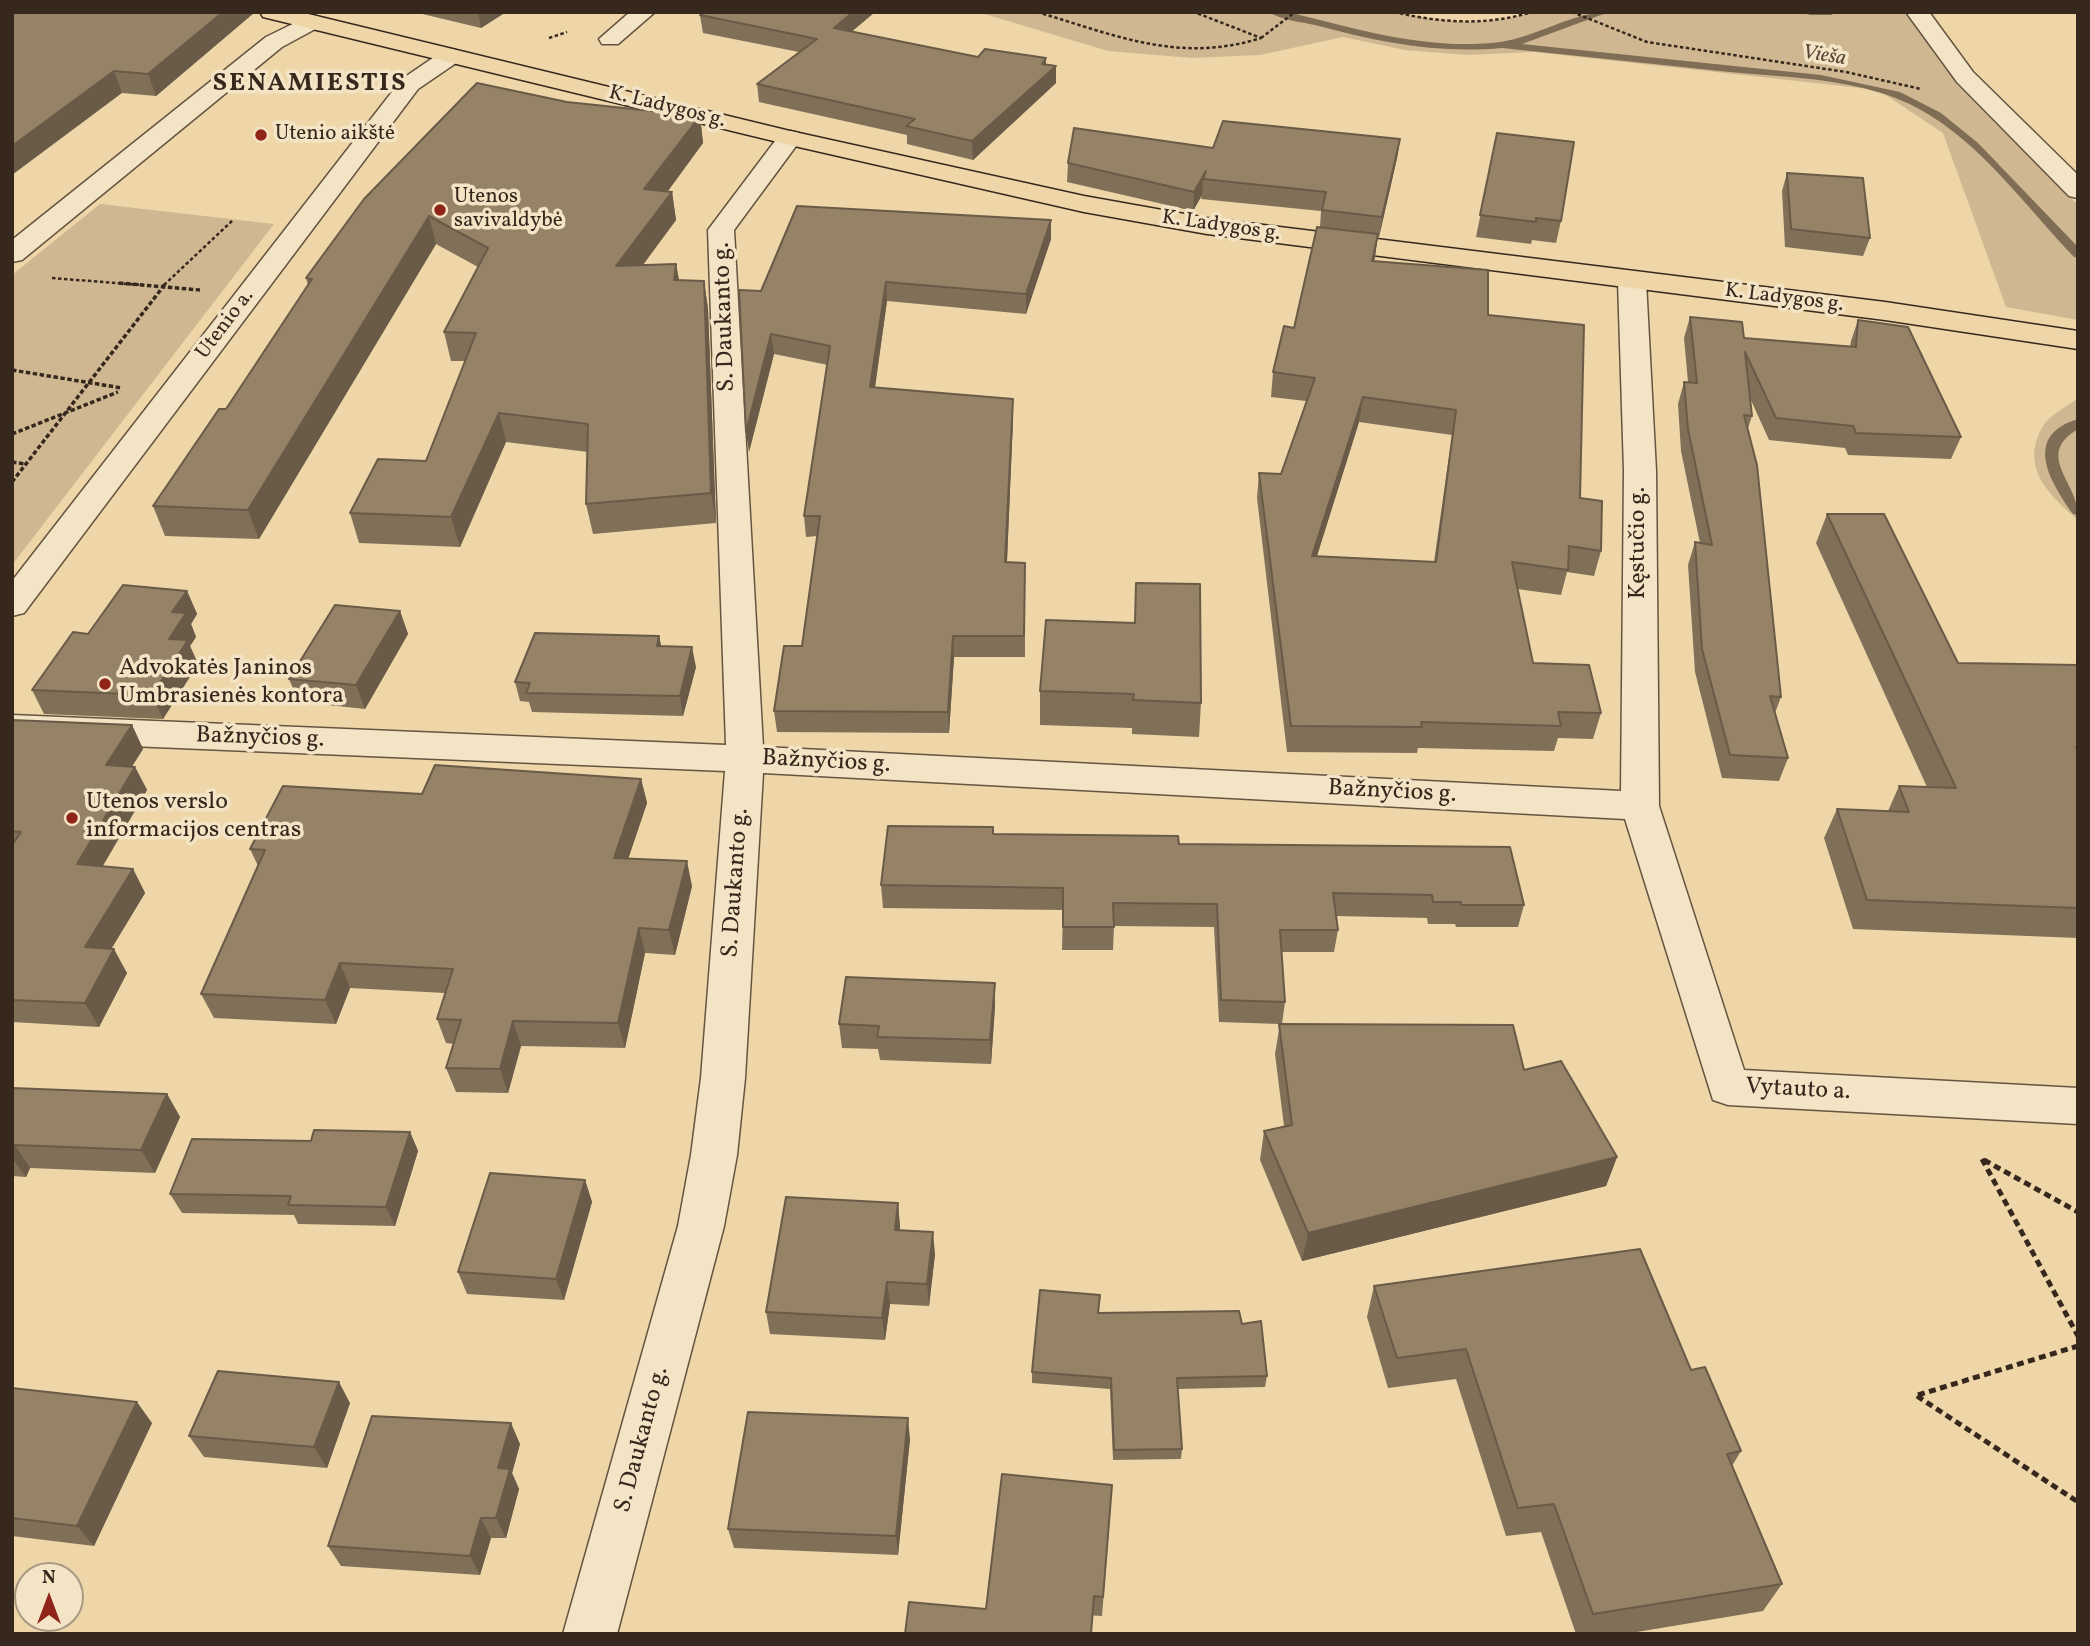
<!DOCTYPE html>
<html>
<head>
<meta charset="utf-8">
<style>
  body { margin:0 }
  #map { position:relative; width:2090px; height:1646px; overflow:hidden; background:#eed6a8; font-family:Vollkorn,serif }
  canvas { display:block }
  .frame { position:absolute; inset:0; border:14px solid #37281e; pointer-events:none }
  .north { position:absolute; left:14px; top:1562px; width:70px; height:70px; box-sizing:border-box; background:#f4e4c6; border:2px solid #a89983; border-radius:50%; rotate:0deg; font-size:19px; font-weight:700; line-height:28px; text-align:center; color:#37281e }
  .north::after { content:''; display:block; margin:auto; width:24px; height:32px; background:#8f2418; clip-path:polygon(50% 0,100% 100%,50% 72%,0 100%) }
</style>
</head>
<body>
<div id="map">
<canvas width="2090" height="1646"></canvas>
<div class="frame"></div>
<div class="north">N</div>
</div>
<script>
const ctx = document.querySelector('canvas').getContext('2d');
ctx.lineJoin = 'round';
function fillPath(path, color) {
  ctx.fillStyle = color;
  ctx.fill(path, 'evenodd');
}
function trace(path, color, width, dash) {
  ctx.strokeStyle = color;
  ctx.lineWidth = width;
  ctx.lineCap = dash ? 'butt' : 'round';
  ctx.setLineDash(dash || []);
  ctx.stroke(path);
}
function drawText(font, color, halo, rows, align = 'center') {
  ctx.font = font + ' Vollkorn,serif';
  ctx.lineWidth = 7;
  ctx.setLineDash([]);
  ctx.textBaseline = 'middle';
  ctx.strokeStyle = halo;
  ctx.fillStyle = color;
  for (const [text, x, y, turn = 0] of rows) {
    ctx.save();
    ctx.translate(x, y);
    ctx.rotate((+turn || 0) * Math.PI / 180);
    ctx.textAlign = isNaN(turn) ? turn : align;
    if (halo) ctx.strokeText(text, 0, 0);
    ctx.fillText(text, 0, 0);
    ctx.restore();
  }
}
fillPath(new Path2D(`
  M978,12H1394C1440,21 1486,28 1532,12H1908L1943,66L2078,205V320L2006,307L1943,133L1878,90L1534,52L1467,55L1405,50L1343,37L1260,55L1192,58L1108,51Z
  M100,204L274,224L12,565V275Z
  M2078,398V520C2049,495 2019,467 2043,426C2049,415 2068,406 2078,398Z`), '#cfb891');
fillPath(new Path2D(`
  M1269,12H1288C1357,29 1428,51 1500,42C1537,37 1572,12 1609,12L1522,44L1821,75L1900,92L1941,113L1978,143L2078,247V258L2074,257C2026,207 1982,144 1921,110C1864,78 1792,78 1729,72C1654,64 1578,56 1502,48C1437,54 1378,42 1315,25C1301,22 1281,20 1269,12Z
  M2078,419V429C2034,455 2078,482 2078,515L2073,514C2051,483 2021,436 2078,419Z`), '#806d55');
const minor = new Path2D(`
  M630,12H655L618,44H602L599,39Z
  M1906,12H1929L1973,72L2078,175V198L2069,196L1957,82Z
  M311,15L319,17L322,22L319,27L282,47L22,260L12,262V240L266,37Z
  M451,49L459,51L463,56L459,61L418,89L24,613L12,616V581L402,79L443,51Z
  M790,131L799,133L802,138L734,230L763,747L1621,791L1624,471L1618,281L1622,275H1642L1646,281L1656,471L1659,806L1744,1070L2078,1088V1124L1728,1105L1713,1100L1625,819L763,773L745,1078L737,1155L724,1226L617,1634H563L678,1226L691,1155L701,1078L725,771L12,741V715L726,745L708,230L781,133Z`);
const major = new Path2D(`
  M260,12H300L790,131L1084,196L1207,218L1885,302L2078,331V349L1885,320L1207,234L1084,212L790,145L263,17Z`);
trace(minor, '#655440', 3);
trace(major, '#37281e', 3);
trace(new Path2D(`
  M1037,12C1115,35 1179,64 1261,38L1194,12
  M1394,12C1441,23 1486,26 1532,12
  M1572,12L1647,42L1846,72L1921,89
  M549,38L567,32
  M1261,38L1295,12
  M52,278L141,285
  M164,285L233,220`), '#37281e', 2.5, [3.5, 2.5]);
trace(new Path2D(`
  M119,283L200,290
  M12,370L122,388
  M12,434L118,392
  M12,462L25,464
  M12,482L166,283`), '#37281e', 3.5, [4.5, 2.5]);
trace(new Path2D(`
  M1982,1159L2078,1336
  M1984,1160L2078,1212
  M1918,1395L2078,1346
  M1917,1396L2078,1502`), '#37281e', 5, [7, 4.5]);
fillPath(minor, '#f4e4c6');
fillPath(major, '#eed6a8');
fillPath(new Path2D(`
  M12,12H255L156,96L122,93Z
  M414,12H506L481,28Z
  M875,12L852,31L978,57L1046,64L1056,83L973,160L907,144V135L759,102L757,84L799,52L703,33L700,15Z
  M1796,12H1833L1832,15H1811Z
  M567,102L700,116L703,143L667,192H672L676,220L643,265L676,264L679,280L704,281L708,309L716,523L593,534L586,504L588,452L506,442L460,547L359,543L350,513L426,461L465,361H451L444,332L478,267L436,244L259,539L165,536L153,506L226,409L308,285L306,278Z
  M1497,133L1561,221L1556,243L1532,240L1531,244L1476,237Z
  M1400,139L1397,158L1379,237L1378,236L1374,261L1488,315L1580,498L1601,551L1594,576L1567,572L1561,595L1517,589L1533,663L1601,713L1593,739L1558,738L1554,751L1418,748L1417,753L1287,752L1257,498L1259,473L1281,474L1306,401L1271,397L1273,372L1294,328L1320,227L1321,211L1201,199L1202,195L1193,211L1067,182L1068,163L1213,148ZM1359,422L1452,435L1434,562L1317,556Z
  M1787,173L1870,238L1863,256L1785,247L1782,191Z
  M1051,220V239L1026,314L887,301L875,388L1013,399V419L1007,562L1025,563V657H954L949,733L777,732L774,711L802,646L817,536L806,537L804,516L828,365L774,354L749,452L761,291Z
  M1690,317L1744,338L1850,347L1851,341L1858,320L1961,437L1951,459L1848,455L1845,448L1769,440L1750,398L1752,416L1748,428L1781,697L1775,713L1788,758L1779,781L1722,778L1695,672L1688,565L1695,542L1700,543L1681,451L1678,404L1684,382H1688L1684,338Z
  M1827,514L1958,663L2078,665V938L1853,929L1824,838L1837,809L1888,811L1899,786L1927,787L1816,543Z
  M187,591L197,614L191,624L196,637L190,646L198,664L163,719L44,714L32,690L88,634Z
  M400,611L408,634L365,709L299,702L289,679Z
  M1046,620L1201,703L1199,737L1132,734V728L1040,725V691Z
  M659,636L661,646L696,667L683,716L532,712L529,702L520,701L515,682Z
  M12,720L132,725L143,749L132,766L135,767L147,790L102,867L133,869L145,893L111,949L127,973L99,1027L12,1022Z
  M641,779L647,803L628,859L692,886L675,955L645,953L625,1048L521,1046L508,1093L456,1092L446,1068L454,1044L446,1043L437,1019L445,993L350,988L336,1024L214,1018L201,994L258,866L250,849L422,794Z
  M993,834L1179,844L1524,905L1518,927H1456L1455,924H1428L1427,918L1336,916L1338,930L1334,952H1282L1285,1002L1282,1024L1524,1070L1617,1157L1606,1186L1302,1261L1260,1160L1264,1131L1284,1126L1275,1054L1280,1024L1219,1022L1214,927L1114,926L1113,950H1062L1063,910L883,908L881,885Z
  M995,983V1006L991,1064L880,1060L878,1049L842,1048L839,1024Z
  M12,1088L167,1094L180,1117L155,1173L30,1168L26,1177L12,1176Z
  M410,1132L418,1151L395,1226L298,1224L294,1215L182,1213L170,1194L311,1141Z
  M585,1180L592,1202L564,1300L467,1294L458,1272Z
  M898,1203L900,1230L935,1254L929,1306L890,1304L885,1340L770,1334L766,1312Z
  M1374,1286L1691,1370L1741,1451L1732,1466L1782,1584L1763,1611L1625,1634H1576L1541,1532L1506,1536L1456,1379L1388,1388L1367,1317Z
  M1099,1313L1242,1324L1267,1376L1265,1387L1178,1389L1182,1449L1181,1459L1113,1460L1110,1389L1032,1383V1372Z
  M12,1388L152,1423L94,1546L12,1536Z
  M350,1403L327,1468L204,1457L189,1436Z
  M910,1439L898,1555L734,1548L728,1529Z
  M520,1444L512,1473L519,1489L506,1538H491L480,1575L341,1566L328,1546Z
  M1111,1505L1102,1616L986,1609Z`), '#817058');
fillPath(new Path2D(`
  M223,12H255L156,96L148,74Z
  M478,12H506L481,28Z
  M853,12H875L836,45L834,28Z
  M1046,58V74L1056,66V83L973,160L972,141Z
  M114,71L122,93L12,175V146Z
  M700,116L703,143L649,217L644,189Z
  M1400,139L1397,158L1379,237L1382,217Z
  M1206,171L1203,179L1202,195L1193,211L1194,192Z
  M672,192L676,220L621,294L616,266Z
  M429,216L436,244L259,539L248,510Z
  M1051,220V239L1026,314V294Z
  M1378,234L1375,258L1368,285L1372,261Z
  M676,264L681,292L674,280Z
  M704,281L708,309L716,523L711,493Z
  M886,282L887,301L872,407L870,387Z
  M771,334L774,354L749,452L746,432Z
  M1363,397L1359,422L1309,581L1312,556Z
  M1013,399V419L1006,583L1005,562Z
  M499,413L506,442L460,547L451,517Z
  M187,591L197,614L191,624L196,637L190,646L198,664L163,719L152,695L169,639L172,612Z
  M400,611L408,634L365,709L356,685Z
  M659,636L663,655L657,646Z
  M953,636L954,657L949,733L948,712Z
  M692,647L696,667L683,716L680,696Z
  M132,725L143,749L118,789L106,765Z
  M135,767L147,790L90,888L77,864Z
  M641,779L647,803L620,883L614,858Z
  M687,861L692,886L675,955L669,930Z
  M133,869L145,893L98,971L85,947Z
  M639,928L645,953L625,1048L618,1023Z
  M114,949L127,973L99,1027L85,1003Z
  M340,963L350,988L336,1024L325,1000Z
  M995,983V1006L991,1064L990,1040Z
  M513,1021L521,1046L508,1093L500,1069Z
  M167,1094L180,1117L155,1173L141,1150Z
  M410,1132L418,1151L395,1226L386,1207Z
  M15,1145L30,1168L26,1177L12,1158V1150Z
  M1617,1157L1606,1186L1302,1261L1308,1233Z
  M585,1180L592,1202L564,1300L556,1279Z
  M898,1203L900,1226L897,1252L895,1230Z
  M933,1232L935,1254L929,1306L927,1284Z
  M887,1282L890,1304L885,1340L882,1318Z
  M339,1382L350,1403L327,1468L314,1447Z
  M137,1402L152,1423L94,1546L77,1526Z
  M908,1418L910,1439L898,1555L896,1536Z
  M511,1423L520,1444L512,1473L519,1489L506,1538L496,1518L498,1468Z
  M481,1518L491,1538L480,1575L470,1556Z`), '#695b47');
const building = new Path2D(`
  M12,12H223L148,74L114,71L12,146Z
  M705,12H853L834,28L978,57L985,49L1046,58L1042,64L1056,66L972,141L906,126L915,119L757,84L817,39L700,15Z
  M477,83L567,102L700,116L644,189L672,192L616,266L676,264L674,280L704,281L711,493L586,504L588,424L499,413L451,517L350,513L378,459L426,461L476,333L444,332L488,248L429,216L248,510L153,506L219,409H226L312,279L306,278L364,199Z
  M1223,121L1400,139L1382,217L1322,210L1326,192L1203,179L1206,171L1194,192L1068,163L1074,128L1213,148Z
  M1497,133L1574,142L1561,221L1536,218V222L1480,215Z
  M1787,173L1863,178L1870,238L1791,229Z
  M797,206L1051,220L1026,294L886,282L870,387L1013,399L1005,562L1025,563L1024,636H953L948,712L774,711L784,646H802L820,516H804L830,346L771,334L746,432L739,290L761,291Z
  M1317,227L1378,234L1372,261L1488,270V315L1584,325L1580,498L1602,501L1601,551L1569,546L1568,570L1512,562L1533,663L1589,665L1601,713L1558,712L1561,726L1421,722L1422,727L1291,726L1259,473L1281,474L1315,378L1273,372L1284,326L1294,328ZM1363,397L1456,410L1436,562L1312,556Z
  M1690,317L1742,322L1744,338L1856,347L1858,320L1908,327L1961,437L1856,433L1853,426L1776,418L1745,352L1752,416L1744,415L1757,465L1781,697L1770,696L1788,758L1730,755L1702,649L1695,542L1712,545L1688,429L1684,382L1697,383Z
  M1827,514H1884L1958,663L2078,665V747H2076L2078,750V908L1867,900L1837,809L1909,812L1899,786L1956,788Z
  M1136,583L1200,584L1201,703L1133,700L1134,694L1040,691L1046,620L1135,623Z
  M123,585L187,591L172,612L186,613L169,639L188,640L152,695L32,690L73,632L88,634Z
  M335,605L400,611L356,685L289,679Z
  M535,633L659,636L657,646L692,647L680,696L526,693L530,683L515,682Z
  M12,720L132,725L106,765L135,767L77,864L133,869L85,947L114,949L85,1003L12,1000V845L21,832L12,831Z
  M435,765L641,779L614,858L687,861L669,930L639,928L618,1023L513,1021L500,1069L446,1068L461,1020L437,1019L453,969L340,963L325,1000L201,994L265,850L250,849L283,786L422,794Z
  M888,826L993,827V834L1178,836L1179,844L1510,847L1524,905H1461V902H1433L1432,895L1333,893L1338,930H1280L1285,1002L1221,1000L1217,904L1113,903L1114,927H1063V888L881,885Z
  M846,977L995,983L990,1040L877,1037L879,1026L839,1024Z
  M1279,1024L1513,1025L1524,1070L1561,1061L1617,1157L1308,1233L1264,1131L1292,1125Z
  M12,1088L167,1094L141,1150L15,1145L12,1150Z
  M314,1130L410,1132L386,1207L288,1205L291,1196L170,1194L192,1139L311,1141Z
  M490,1173L585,1180L556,1279L458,1272Z
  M786,1197L898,1203L895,1230L933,1232L927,1284L887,1282L882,1318L766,1312Z
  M1640,1249L1691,1370L1705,1367L1741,1451L1727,1454L1782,1584L1593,1614L1554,1504L1518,1508L1466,1349L1397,1358L1374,1286Z
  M1040,1290L1100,1295L1098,1313L1239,1311L1242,1324L1261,1321L1267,1376L1177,1378L1182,1449L1114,1450L1111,1378L1032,1372Z
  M218,1371L339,1382L314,1447L189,1436Z
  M12,1388L137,1402L77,1526L12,1518Z
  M748,1412L908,1418L896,1536L728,1529Z
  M372,1416L511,1423L498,1468L510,1469L496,1518H481L470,1556L328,1546Z
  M1002,1474L1112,1485L1103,1597L1094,1596L1091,1634H905L909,1602L986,1609Z`);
fillPath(building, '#968266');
trace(building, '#695b47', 2);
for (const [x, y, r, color] of [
  [261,135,7,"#8f2418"],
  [440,210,7,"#8f2418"],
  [105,684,7,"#8f2418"],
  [72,818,7,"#8f2418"]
]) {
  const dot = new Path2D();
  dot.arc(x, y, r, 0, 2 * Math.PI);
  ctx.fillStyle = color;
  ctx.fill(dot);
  trace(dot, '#f4e4c6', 2.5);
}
drawText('italic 21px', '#5b4a39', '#f4e4c6', [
  ["Vieša",1824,57,9]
]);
drawText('21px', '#37281e', '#f4e4c6', [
  ["K. Ladygos g.",667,108,14],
  ["K. Ladygos g.",1221,227,8],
  ["K. Ladygos g.",1784,299,7],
  ["Utenio a.",226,325,-53]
]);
drawText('21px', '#37281e', '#f4e4c6', [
  ["Utenio aikštė",275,135],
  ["Utenos",454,198],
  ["savivaldybė",454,222]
], 'left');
drawText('24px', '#37281e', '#f4e4c6', [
  ["S. Daukanto g.",726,317,-92],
  ["Kęstučio g.",1640,543,-90],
  ["Bažnyčios g.",260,739,2],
  ["Bažnyčios g.",826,763,3],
  ["Bažnyčios g.",1392,793,3],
  ["S. Daukanto g.",737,883,-86],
  ["Vytauto a.",1798,1091,3],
  ["S. Daukanto g.",643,1440,-75]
]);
drawText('24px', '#37281e', '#f4e4c6', [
  ["Advokatės Janinos",119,670],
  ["Umbrasienės kontora",119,698],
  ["Utenos verslo",86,804],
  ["informacijos centras",86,832]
], 'left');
ctx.letterSpacing = '2px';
drawText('bold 26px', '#37281e', '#f4e4c6', [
  ["SENAMIESTIS",310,85]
]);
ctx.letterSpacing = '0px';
</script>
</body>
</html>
